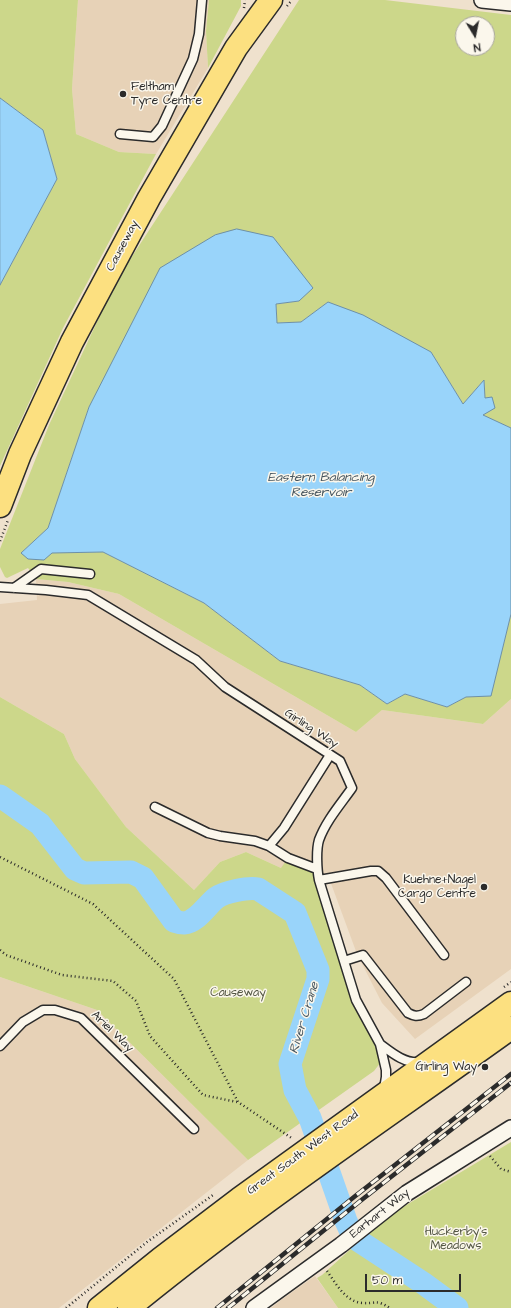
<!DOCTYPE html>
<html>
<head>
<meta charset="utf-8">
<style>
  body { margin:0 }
  #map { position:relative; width:511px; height:1308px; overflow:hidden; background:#efe1cd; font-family:"Architects Daughter",sans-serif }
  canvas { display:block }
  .north { position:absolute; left:455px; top:16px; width:40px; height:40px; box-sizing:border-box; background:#fbf7ec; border:1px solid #a8a59f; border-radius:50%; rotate:170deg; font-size:11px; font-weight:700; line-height:16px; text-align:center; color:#2b2b2b }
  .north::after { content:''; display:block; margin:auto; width:14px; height:18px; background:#2b2b2b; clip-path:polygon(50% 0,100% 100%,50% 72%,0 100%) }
  .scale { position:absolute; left:365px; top:1274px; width:96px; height:18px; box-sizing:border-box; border:2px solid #2b2b2b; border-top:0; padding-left:5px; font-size:12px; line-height:14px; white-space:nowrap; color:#2b2b2b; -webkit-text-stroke:3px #fbf7ec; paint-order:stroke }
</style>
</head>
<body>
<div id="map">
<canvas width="511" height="1308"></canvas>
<div class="north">N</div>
<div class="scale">50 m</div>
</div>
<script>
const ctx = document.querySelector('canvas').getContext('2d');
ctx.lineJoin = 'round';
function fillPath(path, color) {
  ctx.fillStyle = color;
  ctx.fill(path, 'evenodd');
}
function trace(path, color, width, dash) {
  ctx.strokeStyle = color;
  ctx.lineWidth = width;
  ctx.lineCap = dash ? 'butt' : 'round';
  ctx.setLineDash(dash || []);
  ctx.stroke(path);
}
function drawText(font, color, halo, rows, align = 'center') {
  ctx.font = font + ' "Architects Daughter",sans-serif';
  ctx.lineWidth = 3;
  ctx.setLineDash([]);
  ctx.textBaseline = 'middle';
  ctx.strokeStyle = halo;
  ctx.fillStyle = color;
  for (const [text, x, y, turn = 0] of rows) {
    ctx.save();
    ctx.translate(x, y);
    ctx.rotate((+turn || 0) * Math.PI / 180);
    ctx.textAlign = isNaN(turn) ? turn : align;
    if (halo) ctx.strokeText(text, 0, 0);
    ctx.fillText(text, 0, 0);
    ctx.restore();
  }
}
fillPath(new Path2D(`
  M78,0H209L206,31L208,68L156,154L119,152L76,134L72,89Z
  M36,579L68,582L119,594L356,732L382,710L483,724L511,699V969L415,1039L382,1003L357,954L329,878L281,868L246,852L220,862L194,890L126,827L75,759L64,734L0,697V604L37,600Z
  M0,977L97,1010L248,1160L59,1308H0Z
  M315,1276L338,1308H271L281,1300Z`), '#e7d2b7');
fillPath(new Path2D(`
  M0,0H78L72,89L76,134L119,152L156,154L63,328L0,466V285L57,179L43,130L0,98Z
  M209,0H241V6L208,68L206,31Z
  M299,0H385L511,15V428L482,415L485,398L484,380L463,404L431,352L328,302L301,322L277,323L276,304L299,301L273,237L89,407L48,528L21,553L103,552L204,603L280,661L360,685L387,704L405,694L447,707L466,697L490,695L511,614V699L483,724L382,710L356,732L119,594L68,582L36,579L28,568L7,578L5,577L0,567V549L49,425L116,281ZM463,24H487V48H463Z
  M0,697L64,734L75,759L126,827L194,890L220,862L246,852L281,868L288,858L317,869L344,961L384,1058L374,1071L248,1160L97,1010L0,977Z
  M511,1142V1308H338L317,1278L322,1275L364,1237L398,1210Z`), '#ccd78a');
const water = new Path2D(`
  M0,98L43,130L57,179L0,285Z
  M237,229L273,237L313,288L299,301L276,304L277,323L301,322L328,302L363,315L431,352L463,404L484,380L485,398L492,397L495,408L483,415L511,428V614L491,696L466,697L447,707L405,694L387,704L360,685L280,661L204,603L103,552L52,553L44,560L28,559L21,553L48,528L89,407L160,268L215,235Z`);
fillPath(water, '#99d4fa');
trace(water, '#6d90a7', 1);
trace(new Path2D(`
  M0,796L40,824L75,869L84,873L131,872L143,878L174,921C177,922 181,923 184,923C197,922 206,906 216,898C224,892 248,887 258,889L295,913L318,970V979L290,1064L295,1090L310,1118L346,1221L351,1232L359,1241L423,1283L457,1308`), '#99d4fa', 23);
const lane = new Path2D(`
  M120,134L153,137L162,126L193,59L199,34L202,0
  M0,587L46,590L88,595L196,660L225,687L340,761L352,788C340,805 326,821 319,840C316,850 317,870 319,880L356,1000L380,1044L386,1070V1077L384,1089
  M14,588L41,569L90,574
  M155,807L208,833L220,836L255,841L269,846L288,858L317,869
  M269,846L284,828L330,755
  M319,880L371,871H378L386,878L444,955
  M344,961L363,955L408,1013C414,1016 417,1017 424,1014L466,982
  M380,1044C392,1053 405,1064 420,1062
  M0,1046L23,1022L43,1010H55L81,1018L194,1129`);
const street = new Path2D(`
  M482,0L511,3
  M254,1308L341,1245L407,1193L511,1128`);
const primary = new Path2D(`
  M0,506L20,454L72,342L149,198L236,48L271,0`);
const highway = new Path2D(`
  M99,1308L160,1259L239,1199L511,1003
  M129,1308C251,1208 383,1120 511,1028`);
trace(lane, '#2b2b2b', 11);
trace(street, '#2b2b2b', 18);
trace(primary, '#2b2b2b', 25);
trace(highway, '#2b2b2b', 25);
trace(new Path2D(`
  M287,6L292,0
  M244,8L245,0
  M0,541L8,520
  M0,857L93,904L174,979L238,1102L293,1139
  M0,950L6,955L62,975L113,981L136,1001L150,1036L203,1095L237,1102
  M504,987L511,982
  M490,1156L501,1169L511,1172
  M327,1271C336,1283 345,1302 363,1303C376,1304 376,1299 390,1308
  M66,1308L147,1242L213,1195`), '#2b2b2b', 2.5, [1, 3]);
trace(lane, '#fbf7ec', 8);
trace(street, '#fbf7ec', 15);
trace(primary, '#fce080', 22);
trace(highway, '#fce080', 22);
const rail = new Path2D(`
  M217,1308L354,1197L511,1074
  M228,1308L359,1202L511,1083`);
trace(rail, '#2b2b2b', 4.5);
trace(rail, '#fbf7ec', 3, [9]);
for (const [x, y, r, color] of [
  [123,94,4,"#2b2b2b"],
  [484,887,4,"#2b2b2b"],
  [485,1067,4,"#2b2b2b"]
]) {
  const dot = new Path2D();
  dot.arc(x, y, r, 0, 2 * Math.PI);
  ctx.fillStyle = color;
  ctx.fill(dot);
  trace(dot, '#fbf7ec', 1.5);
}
drawText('12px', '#2b2b2b', '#fbf7ec', [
  ["Feltham",131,87,"left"],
  ["Tyre Centre",131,101,"left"],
  ["Kuehne+Nagel",476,880],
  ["Cargo Centre",476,894],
  ["Girling Way",477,1067]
], 'right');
drawText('12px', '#2b2b2b', '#fbf7ec', [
  ["Causeway",123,246,-62],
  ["Girling Way",311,729,33],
  ["Ariel Way",112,1032,44],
  ["Great South West Road",303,1153,-36],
  ["Earhart Way",380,1214,-38]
]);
drawText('12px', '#535643', '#fbf7ec', [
  ["Causeway",238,993],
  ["Huckerby's",456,1232],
  ["Meadows",456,1246]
]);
drawText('italic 13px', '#46555f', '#fbf7ec', [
  ["Eastern Balancing",321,478],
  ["Reservoir",321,493],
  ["River Crane",305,1018,-73]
]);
</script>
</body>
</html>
